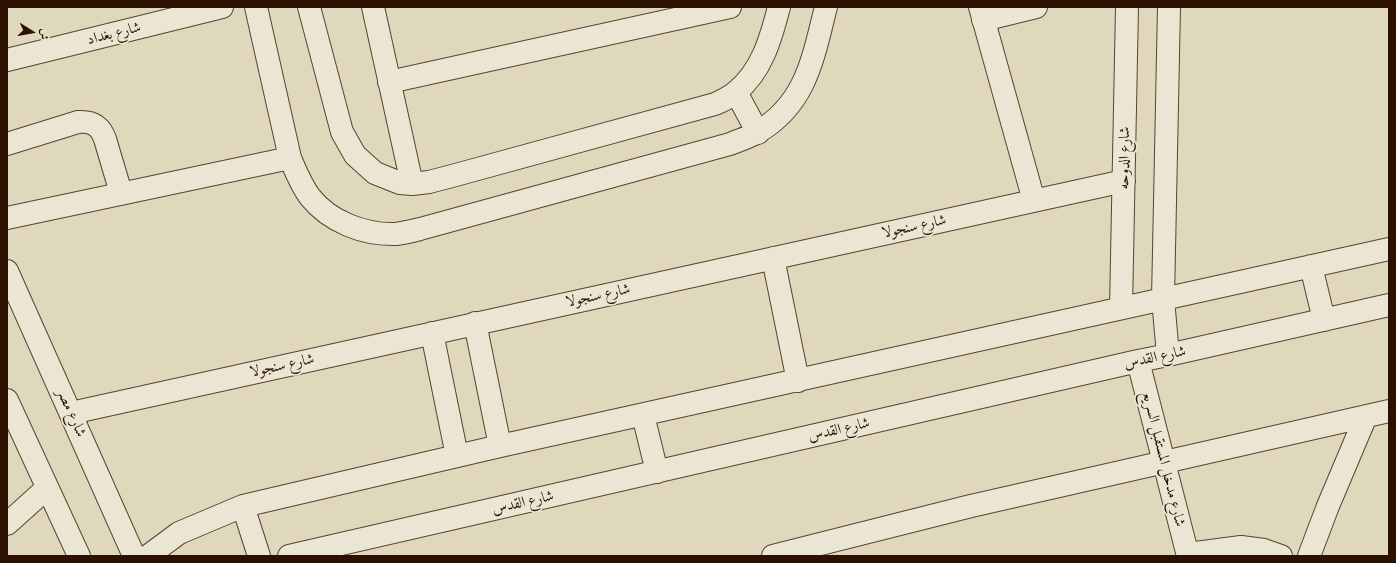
<!DOCTYPE html>
<html>
<head>
<meta charset="utf-8">
<style>
  body { margin:0 }
  #map { position:relative; width:1396px; height:563px; overflow:hidden; background:#e0d8bc; font-family:"IM FELL French Canon",Amiri,serif }
  canvas { display:block }
  .frame { position:absolute; inset:0; border:8px solid #2c1000; pointer-events:none }
  .north { position:absolute; left:12px; top:12px; width:40px; height:40px; -webkit-text-stroke:3px #ebe6d3; paint-order:stroke; rotate:101deg; font-size:11px; font-weight:700; line-height:16px; text-align:center; color:#2c1000 }
  .north::after { content:''; display:block; margin:auto; width:14px; height:18px; background:#2c1000; clip-path:polygon(50% 0,100% 100%,50% 72%,0 100%) }
</style>
</head>
<body>
<div id="map">
<canvas width="1396" height="563"></canvas>
<div class="frame"></div>
<div class="north">ش</div>
</div>
<script>
const ctx = document.querySelector('canvas').getContext('2d');
ctx.lineJoin = 'round';
function trace(path, color, width, dash) {
  ctx.strokeStyle = color;
  ctx.lineWidth = width;
  ctx.lineCap = dash ? 'butt' : 'round';
  ctx.setLineDash(dash || []);
  ctx.stroke(path);
}
function drawText(font, color, halo, rows, align = 'center') {
  ctx.font = font + ' "IM FELL French Canon",Amiri,serif';
  ctx.lineWidth = 3.5;
  ctx.setLineDash([]);
  ctx.textBaseline = 'middle';
  ctx.strokeStyle = halo;
  ctx.fillStyle = color;
  for (const [text, x, y, turn = 0] of rows) {
    ctx.save();
    ctx.translate(x, y);
    ctx.rotate((+turn || 0) * Math.PI / 180);
    ctx.textAlign = isNaN(turn) ? turn : align;
    if (halo) ctx.strokeText(text, 0, 0);
    ctx.fillText(text, 0, 0);
    ctx.restore();
  }
}
const minor = new Path2D(`
  M256,7L290,158C296,172 301,185 310,197C330,222 364,235 396,234C404,233 412,231 420,229L730,144C739,140 750,137 758,132C807,103 813,57 826,7
  M309,7L342,132L355,155L375,173L400,183L412,184L429,182L452,176L715,104C722,101 730,97 736,92C762,71 771,38 779,7
  M373,7L412,184
  M980,7L1034,201
  M983,20L1036,7
  M7,60L222,7
  M389,82L730,7
  M736,92L758,133
  M7,144L78,122C92,121 100,125 105,139L121,193
  M7,218L290,158
  M773,258L798,381
  M1311,266L1324,320
  M7,271L134,556
  M1121,308L1127,7
  M475,323L500,446
  M432,333L457,456
  M1168,355L1163,299L1169,7
  M1138,361L1188,556
  M7,400L79,556
  M71,413L1124,181
  M643,415L657,472
  M243,506L259,556
  M7,524L47,488
  M1188,554L1241,547L1264,550L1281,556
  M148,556L179,533L243,506L500,446L1389,249
  M289,556L1138,361L1168,355L1389,305
  M773,556L971,506L1389,411
  M1309,556L1328,506L1366,416`);
trace(minor, '#59422f', 24);
trace(minor, '#ebe6d3', 22);
drawText('15px', '#2c1000', '#ebe6d3', [
  ["شارع بغداد",114,34,-14],
  ["شارع الدوحه",1125,158,-89],
  ["شارع سنجولا",914,227,-12],
  ["شارع سنجولا",598,296,-12],
  ["شارع القدس",1155,358,-12],
  ["شارع سنجولا",282,366,-12],
  ["شارع مصر",71,413,66],
  ["شارع القدس",839,430,-13],
  ["شارع مدخل المستقبل السريع",1163,459,76],
  ["شارع القدس",523,503,-13]
]);
</script>
</body>
</html>
